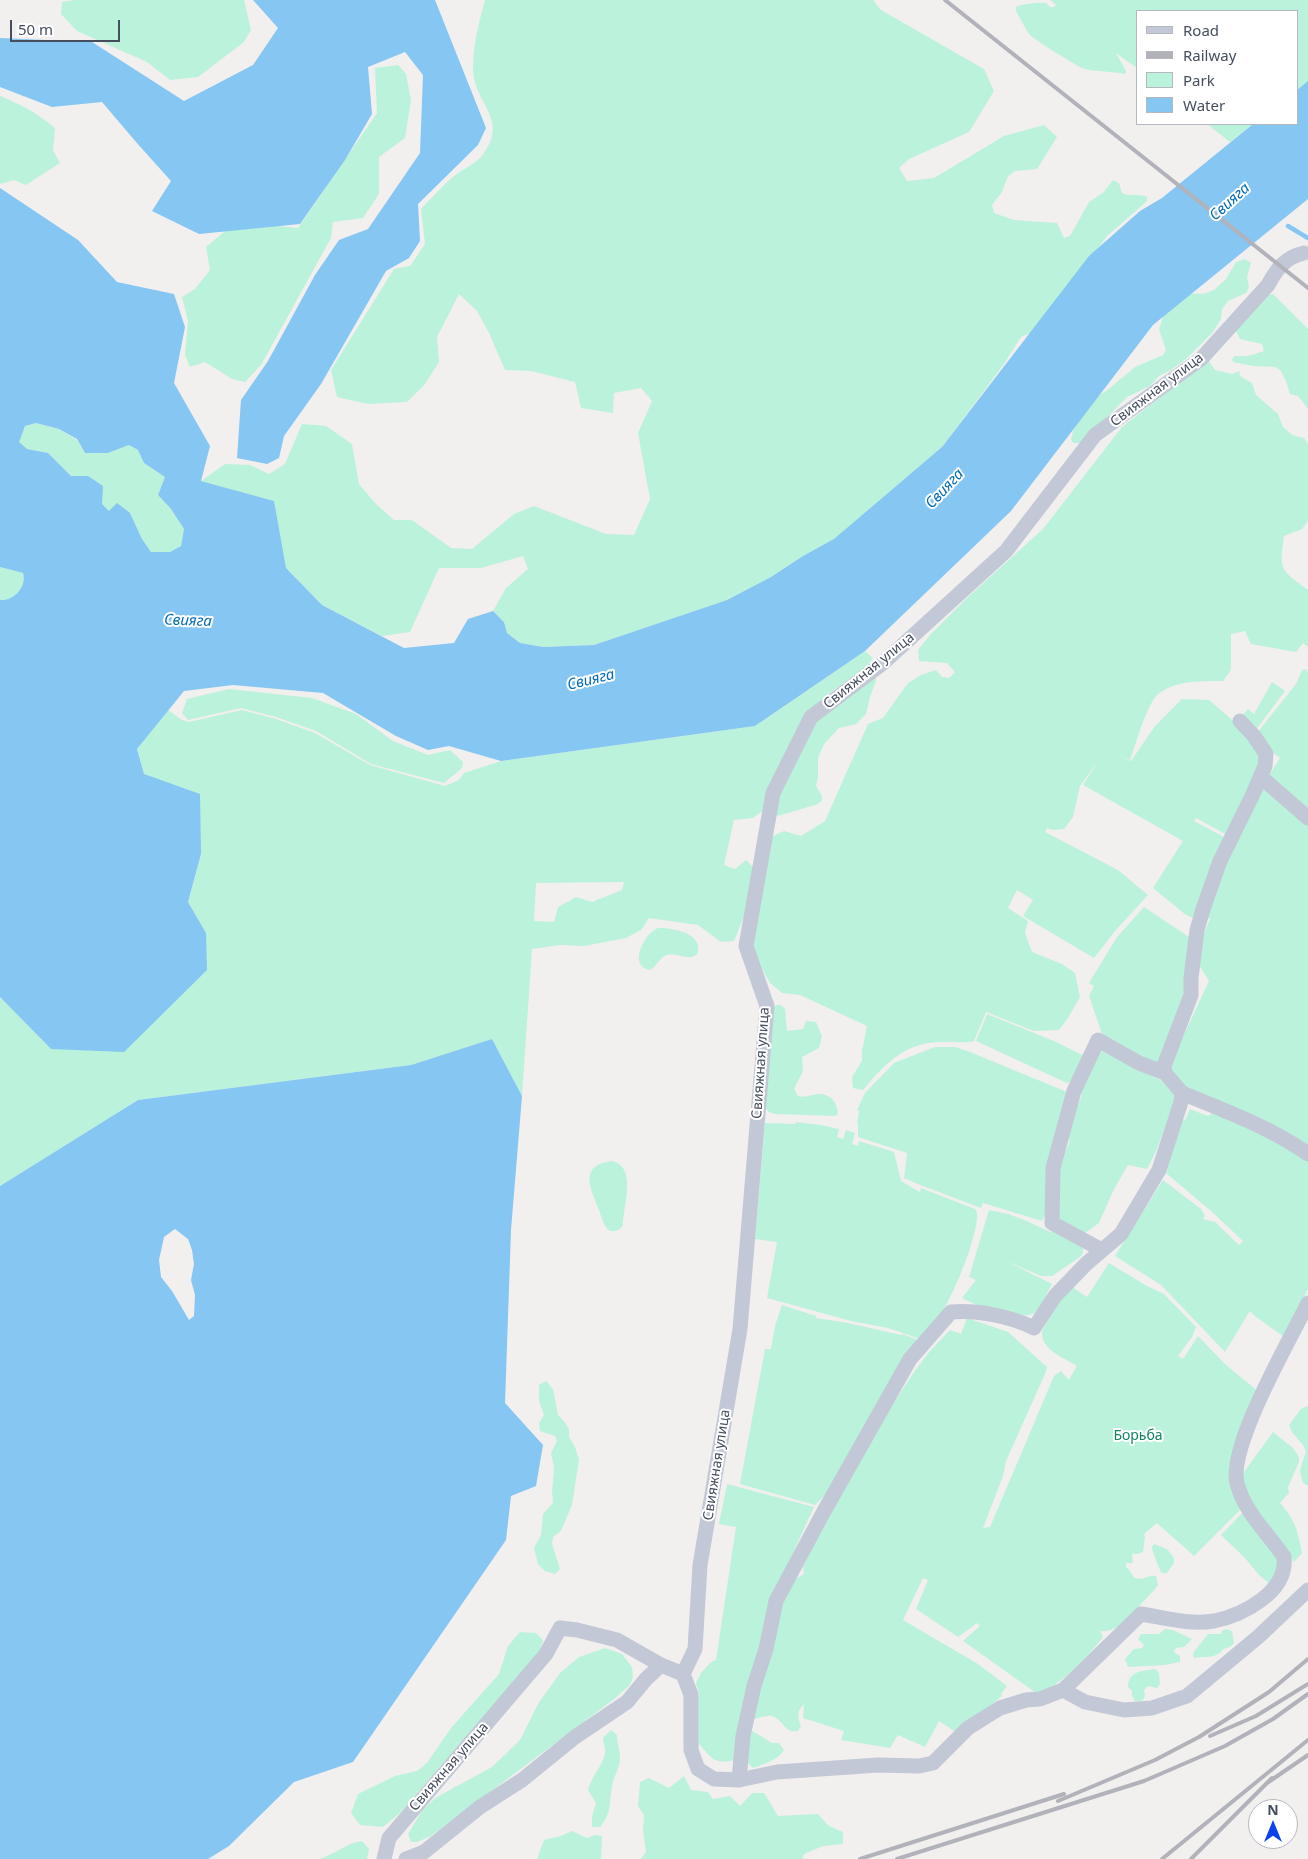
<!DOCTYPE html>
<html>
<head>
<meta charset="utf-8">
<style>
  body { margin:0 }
  #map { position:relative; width:1308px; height:1859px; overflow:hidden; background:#f2efef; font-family:"Noto Sans",sans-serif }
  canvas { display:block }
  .legend { position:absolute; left:1136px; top:10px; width:162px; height:115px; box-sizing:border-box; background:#fff; border:1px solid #b5b8bf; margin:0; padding:6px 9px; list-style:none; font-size:15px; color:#464e5e }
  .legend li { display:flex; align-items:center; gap:10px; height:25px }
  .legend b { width:25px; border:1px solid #b5b8bf }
  .north { position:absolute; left:1248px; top:1799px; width:50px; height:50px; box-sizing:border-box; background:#fff; border:1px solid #b5b8bf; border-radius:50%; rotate:0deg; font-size:14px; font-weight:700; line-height:20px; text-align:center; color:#464e5e }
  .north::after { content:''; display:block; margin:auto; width:18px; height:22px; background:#0d43ed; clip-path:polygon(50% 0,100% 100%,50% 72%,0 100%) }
  .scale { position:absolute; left:10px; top:20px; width:110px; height:22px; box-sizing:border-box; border:2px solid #464e5e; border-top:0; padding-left:6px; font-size:15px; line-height:18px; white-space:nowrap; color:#464e5e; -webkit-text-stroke:4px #fff; paint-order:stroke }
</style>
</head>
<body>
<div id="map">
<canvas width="1308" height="1859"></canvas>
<ul class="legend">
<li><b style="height:6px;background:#c2c8d5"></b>Road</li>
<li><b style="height:6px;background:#b1b2ba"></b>Railway</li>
<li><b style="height:14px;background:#bbf2db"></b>Park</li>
<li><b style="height:14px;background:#85c6f2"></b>Water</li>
</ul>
<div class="north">N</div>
<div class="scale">50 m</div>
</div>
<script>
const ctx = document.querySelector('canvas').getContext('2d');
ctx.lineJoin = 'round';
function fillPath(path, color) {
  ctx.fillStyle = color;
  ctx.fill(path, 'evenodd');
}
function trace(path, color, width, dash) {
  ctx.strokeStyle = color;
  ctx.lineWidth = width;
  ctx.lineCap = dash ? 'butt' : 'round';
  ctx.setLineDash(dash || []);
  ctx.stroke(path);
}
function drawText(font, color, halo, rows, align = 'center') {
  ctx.font = font + ' "Noto Sans",sans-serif';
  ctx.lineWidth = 4;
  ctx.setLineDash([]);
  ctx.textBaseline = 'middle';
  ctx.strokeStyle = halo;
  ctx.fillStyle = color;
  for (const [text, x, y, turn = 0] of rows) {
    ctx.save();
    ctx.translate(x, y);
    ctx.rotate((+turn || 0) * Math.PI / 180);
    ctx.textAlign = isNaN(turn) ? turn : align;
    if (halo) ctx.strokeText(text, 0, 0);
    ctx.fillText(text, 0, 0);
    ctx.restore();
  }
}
fillPath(new Path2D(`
  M75,0H244L251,30L244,42L198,77L170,80L147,62L77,31L61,14L62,2Z
  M485,0H873L881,10L984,69L994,91L969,132L909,159L899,168L907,181L934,178L1004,136L1044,125L1057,137L1037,169L1015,171L1008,176L1002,192L992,205L994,213L1014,220L1057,223L1064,238L1070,236L1089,202L1104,192L1113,180L1119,183L1122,193C1130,197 1139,193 1147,197V201L1106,237L1072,287L1050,324L1021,337L1004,364L942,447L835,539L803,556L771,577L727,600L594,645L543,647L520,643L507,633L504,622L493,611L506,588L528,569L523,556L481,568H439L410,632L382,636L322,605L286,568L273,501L201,481L225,464L250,465L269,474L285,464L302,424L326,426L352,444L359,484L375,503L394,520H412L451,548L472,549L514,514L534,506L606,534L634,535L650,499L638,433L652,401L641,388L614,393L613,413L581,408L575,382L531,371L505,370L489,333L477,311L459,294L437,337L439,362L425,384L407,402L368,404L337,397L331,370L394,269L410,266L425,244L421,209C432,198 442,186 454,176C463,169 478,163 484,153C509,118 473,103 473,68C473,45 479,22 485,0Z
  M1050,0H1308V81L1297,90V11H1137V68L1116,53L1126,71V73L1124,74C1111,71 1098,72 1085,69C1078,67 1033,39 1029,34C1025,28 1020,18 1016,11V7C1022,4 1039,2 1046,3L1050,7H1054L1056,5Z
  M398,65L406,74L411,100L405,138L379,157V194L363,218L333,222L331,238L261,365L245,382L232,379L205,362L190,367L185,355L188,321L182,297L195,289L210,270L206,247L236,222L298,228L377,113L375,68Z
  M0,96C21,104 38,114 55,128L53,150L60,163L26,185L14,180L0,184Z
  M1207,124H1253L1230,142Z
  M1245,259L1251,263L1247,277L1249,287L1246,293L1228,301L1222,309L1221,319L1213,332L1186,359L1171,370L1159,376L1150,386L1127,397L1087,438L1079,443H1073L1071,439L1076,420L1088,403L1110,388L1135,367L1163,355L1166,350L1159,329L1165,311L1187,293L1203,294L1214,290L1226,279L1236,262Z
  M1273,294L1308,329V409L1298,396L1290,394L1286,381L1280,370L1275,367L1253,366L1233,362L1232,359L1235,356H1248L1264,351L1262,344L1240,339L1236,331L1259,297Z
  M1208,360L1215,370L1232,374L1239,371L1241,377L1252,383L1256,395L1278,414L1283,427L1292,435L1304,438L1308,444V521L1302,529L1284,536C1279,571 1280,569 1308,590V647L1303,643L1296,652L1251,644L1245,631L1231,634V670L1223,681C1201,681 1164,680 1152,702C1143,717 1136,744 1130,760L1118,755L1131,761L1155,726L1182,699L1209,700L1252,737L1263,756L1227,835L1196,818L1194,821L1226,838L1194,918L1186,915L1153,888L1183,841L1083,785L1099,760L1080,786L1073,817L1064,829L1053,830L1047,828L1045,832L1118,870L1148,895L1115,931L1094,958L1023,916L1033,900L1017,890L1008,908L1028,921L1025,933L1032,952L1062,964L1075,973L1080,997L1068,1018L1059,1030L1034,1031L986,1012L974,1041C963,1044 951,1041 939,1042C904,1043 884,1065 863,1090L853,1088L852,1077L862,1061V1051L867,1026L800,995L782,993L770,983L761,967L752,942L771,837L784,831L801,836L825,821L868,724L883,718L908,683L921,675L936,670L942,677L949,678L955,672L947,663L919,661L918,650L930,635L969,596L1043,529L1122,427Z
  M36,423L59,429L77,440L85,453H108L129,445L138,450L144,463L165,477L158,495L171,509L184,529L181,546L170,552H151L142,539L130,513L109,511L101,504L88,476H71L48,453L27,449L18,442L25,426Z
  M0,567L23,573C27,587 14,601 0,600Z
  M865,651L873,658L865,668L828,694L812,708L764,810L753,818L734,820L724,865L735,869L746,860L755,869L743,919L734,941L721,942L698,925L649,918L641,930L626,938L584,946L560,945L532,949L522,1096L492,1039L411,1065L138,1100L0,1186V997L51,1049L206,933L188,902L201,854L144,774L137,749L168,710L182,720L189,722L242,710L276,719L315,733L370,765L445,786L459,780L464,773L501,761L755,726ZM624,882L622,890L592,902L576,897L558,907L554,922L534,921L536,883Z
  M1305,669L1308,671V813L1268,777L1280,758L1271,751L1257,733L1296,684L1302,670Z
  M876,677V681L870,697L866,714L856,724L839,728L824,744L818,758V776L816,786L822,796V800L818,804L778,816L776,814L777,796L816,720Z
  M1272,682L1285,691L1255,731L1240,718L1248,709L1254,714Z
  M229,689L312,698L356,714L393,741L428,755L450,750L463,762L462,768L444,783L371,764L316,731L276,717L241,708L188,720L182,713L187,699Z
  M1263,788L1308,823V1149L1187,1090L1170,1073L1171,1054L1181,1041L1209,981L1197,962L1200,943L1210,919L1206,917L1212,893Z
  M1144,907L1189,937L1182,1008L1157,1064L1103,1037L1089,996L1094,986L1089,983L1117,937Z
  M658,928C671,927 701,933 698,950C698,953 697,955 694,956C686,960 676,952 667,955C659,958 657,966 650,970C628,967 643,934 658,928Z
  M776,1005H781L785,1009L787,1031L803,1029L806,1021L816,1022L822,1036L819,1048L802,1057L803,1071L794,1089L798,1096C806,1098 810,1095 818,1094C830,1093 838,1103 838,1114L835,1116L774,1114L769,1112L763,1105L771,1010Z
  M987,1014L1054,1041L1084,1056L1073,1080L1067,1083L976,1041Z
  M935,1047H955L970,1052L1067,1092L1047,1211L1042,1221L983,1203L981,1208L915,1183L904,1178L907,1153L858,1137V1124H857L859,1111L857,1110L865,1093L894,1063Z
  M1096,1048L1162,1081L1174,1095V1103L1157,1149L1147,1169L1128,1165L1114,1189L1099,1223L1085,1233L1062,1223L1055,1208L1060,1163L1070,1141L1064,1137L1082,1095L1077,1092Z
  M1190,1109L1208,1116L1212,1113L1261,1133L1308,1160V1289L1284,1337L1256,1317L1250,1311L1225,1352L1161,1285L1115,1256L1163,1180L1201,1209L1205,1216L1203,1219L1215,1222L1239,1245L1243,1241L1211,1211L1166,1173L1168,1169L1163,1165L1178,1121L1185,1120Z
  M796,1122L821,1125L839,1129L837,1137L843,1139L846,1130L855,1133L852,1144L858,1146L859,1141L894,1152L901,1181L920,1192L921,1188L975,1209L977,1212C979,1235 952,1299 938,1318C933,1325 926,1332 920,1339L888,1328L851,1321L767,1298L777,1242L755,1239L765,1123L795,1124Z
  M611,1161C638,1165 623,1207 623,1225C619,1231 617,1231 610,1231C603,1226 602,1218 599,1210C591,1189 578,1166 611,1161Z
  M989,1210L1008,1214L1027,1221L1048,1231L1058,1233L1083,1248V1253L1080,1257L1052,1276H1041L1006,1261L1052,1284L1046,1295L1047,1296L1035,1313C1010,1322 984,1309 962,1298L976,1280L969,1277Z
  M1109,1263L1147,1286L1164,1294L1196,1327L1192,1337L1178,1356L1183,1359L1198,1336L1226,1365L1259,1392L1237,1442L1242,1508L1194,1556L1157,1523L1144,1534L1145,1537L1143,1552L1138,1554H1132L1133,1563H1126V1567L1130,1571L1134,1578C1143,1581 1149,1574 1156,1576L1158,1585C1153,1592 1147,1597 1142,1603C1132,1616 1118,1633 1100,1631L1103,1637C1085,1661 1064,1680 1039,1695L963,1641L980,1626L977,1623L958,1637L916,1609L928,1580L923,1578L903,1620L978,1664L1007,1686L1001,1694L1002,1696L957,1733L939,1721L925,1747L898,1735L890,1748L841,1740L844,1731L803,1718L804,1704C797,1711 797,1716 801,1726L798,1731C784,1734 783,1718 771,1716C766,1715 760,1718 755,1719L751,1716L775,1623L793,1580L804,1574L803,1567L824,1523L865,1446L916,1369L930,1351L950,1330L961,1334L967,1318L1008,1332L1047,1367L1045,1374L1006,1461L1003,1476L983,1528L990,1527L1054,1376L1061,1371L1069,1380L1077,1366C1065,1358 1040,1350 1042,1331L1069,1285L1087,1297Z
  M782,1305L816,1316V1318L848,1323L901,1335L902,1334L918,1340L826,1494L815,1505L740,1484L765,1349H771L775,1326Z
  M546,1381L553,1389L558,1415L564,1421L569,1429V1437L575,1447L579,1460L572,1505L561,1531L553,1537L552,1544L560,1569L555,1574L545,1571L538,1564L534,1548L541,1535L543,1514L553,1503L552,1492L554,1467L551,1453L557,1441L555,1436L540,1431L539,1423L544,1415L539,1401V1385Z
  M1308,1406V1486L1303,1483L1300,1471L1306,1451L1303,1445L1292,1432L1289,1425L1301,1409Z
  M1273,1432L1293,1448L1299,1457V1462L1288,1487L1289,1493L1280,1503C1295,1519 1298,1532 1302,1553L1294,1562L1275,1535L1257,1515L1239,1479Z
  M727,1484L814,1507L772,1599L734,1760C711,1766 710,1754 695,1740V1710L699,1695L696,1683L701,1673L711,1662L716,1660L736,1527L719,1524Z
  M1243,1512L1264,1536L1279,1563L1270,1584L1259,1575L1245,1558L1221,1535Z
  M1154,1544L1167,1549L1174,1558V1563L1167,1573H1162C1160,1571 1152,1550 1152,1548C1152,1546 1153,1545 1154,1544Z
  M1165,1629L1173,1630L1192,1639L1184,1647L1176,1648L1174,1652L1180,1656V1662L1165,1665L1128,1667L1125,1659L1134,1649L1142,1648L1144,1645L1138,1639L1141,1634H1159Z
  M1226,1629L1232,1631L1234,1643L1230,1647L1223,1649C1217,1659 1205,1656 1194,1658L1193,1653L1208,1634H1221L1222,1631Z
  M520,1632L536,1633L543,1640L540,1651L401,1812L383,1827L360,1825L351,1813L358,1794L395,1776L417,1771L427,1763L451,1728L499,1674L508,1646Z
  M605,1648L622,1654L632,1667L633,1677L630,1685L613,1700L431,1836L417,1842H411L408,1834L423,1809L437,1797L492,1767L520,1740L538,1704L560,1673L579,1657Z
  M1155,1669L1159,1673L1160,1684L1157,1688L1148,1686L1144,1690C1145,1695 1146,1698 1141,1701H1135L1132,1696V1691L1128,1687C1128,1671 1142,1671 1155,1669Z
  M611,1730L617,1735C617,1743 619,1748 620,1755C621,1766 614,1775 612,1786C609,1803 612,1813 600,1827H592V1816L596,1803L588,1790C591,1776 603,1766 605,1753C606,1748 603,1744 603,1738Z
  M751,1730L772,1743H779L784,1750C778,1760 764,1764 753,1768L745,1760Z
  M684,1776L691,1790L708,1792L713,1799L730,1796L740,1806L752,1793H764L778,1816L818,1814L829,1826L843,1832V1844L823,1846L804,1854L803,1859H641L646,1852L643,1831L644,1815L638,1806L640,1782L649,1778L669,1788Z
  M572,1831L587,1838L595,1835L602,1836L601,1859H537L544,1840L561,1836Z
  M362,1841L369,1849L367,1859H320C335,1854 346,1843 362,1841Z`), '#bbf2db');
fillPath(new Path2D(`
  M253,0H435L486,128L478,145L418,204L420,241L409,258L386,271L321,384L284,436L279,458L267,464L237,458L241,400L268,361L315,275L339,240L368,229L420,153L423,75L405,52L368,67L372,114L345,160L300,224L199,234L152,211L171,181L136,142L102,102L52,107L0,87V38L92,42L184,101L253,65L278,28Z
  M1308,81V199L1153,325L1011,511L865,651L755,726L501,761L449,746L428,750L396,736L323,693L233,685L184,691L137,749L144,774L200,794L201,854L188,902L206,933L207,970L124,1052L51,1049L0,997V600C14,601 27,587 23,573L0,567V188L78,240L117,282L174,294L185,327L174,383L210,446L201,481L274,501L286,568L322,605L404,648L454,643L468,619L493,611L504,622L507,633L520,643L543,647L594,645L727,600L771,577L803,556L834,539L942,447L1089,256L1140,211L1162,198L1253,124H1297V90ZM36,423L59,429L77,439L85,453H108L129,445L138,450L144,463L165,477L158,495L171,509L184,529L181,546L170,552H151L142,539L130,513L117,503L109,511L102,504L103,486L88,476H71L48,453L27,449L19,442L25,426Z
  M492,1039L522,1096L511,1230L505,1403L543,1445L536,1486L511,1496L506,1540L353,1762L294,1782L229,1846L208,1859H0V1186L138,1100L411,1065ZM175,1229L188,1239L192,1250L194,1264L191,1280L195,1295L194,1316L189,1320L172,1291L161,1277L159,1260L164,1237Z`), '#85c6f2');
trace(new Path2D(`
  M1288,226L1308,238`), '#85c6f2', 4.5);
trace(new Path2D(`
  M1261,777L1308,818
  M1182,1093C1225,1111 1270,1127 1308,1154
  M1102,1250L1052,1223L1053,1168L1074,1091L1098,1040L1139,1063L1165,1073
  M683,1674L695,1649L700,1565L740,1329L767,1006L746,946L773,793L811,717L883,663L1006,551L1095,435L1201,359L1268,285C1277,268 1286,257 1304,253
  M683,1674L691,1695V1750L698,1769L714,1779L739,1780L743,1736L754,1686L766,1649L776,1601L823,1513L910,1359L951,1312C977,1310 1010,1316 1034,1328L1055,1296L1086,1264L1121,1234L1159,1170L1181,1102L1182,1093L1165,1073L1164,1066L1191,995V978L1197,930L1203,909L1220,861L1253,794L1265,766L1266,754L1254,736L1240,721
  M1063,1690L1085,1702L1124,1710L1152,1708L1187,1696L1258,1637L1308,1590
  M739,1780L777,1772L878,1765L919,1766L933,1763L968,1728L1000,1708L1026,1700L1040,1699L1063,1690L1141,1614C1165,1618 1190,1625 1214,1621C1243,1615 1288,1592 1284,1557C1268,1533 1244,1512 1237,1483C1228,1446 1290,1340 1308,1303
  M384,1859L389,1838L546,1654L560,1628L577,1630L617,1640L661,1665L683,1674
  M406,1859L424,1852L480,1807L522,1780L575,1737L627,1702L646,1679L661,1665`), '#c2c8d5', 15);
trace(new Path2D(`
  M945,0L1308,288
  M1210,1736L1256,1716L1308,1684
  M1267,1783L1308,1755
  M1058,1801L1155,1760L1199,1737L1269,1692L1308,1659
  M860,1859L1064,1794
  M897,1859L1144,1781L1225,1746L1273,1719L1308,1694
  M1162,1859L1308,1740
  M1191,1859L1272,1778`), '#b1b2ba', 4);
drawText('14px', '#464e5e', '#fff', [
  ["Свияжная улица",1157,390,-37],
  ["Свияжная улица",869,671,-39],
  ["Свияжная улица",761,1063,-86],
  ["Свияжная улица",717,1465,-81],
  ["Свияжная улица",449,1767,-49]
]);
drawText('14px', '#118561', '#fff', [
  ["Борьба",1138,1436]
]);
drawText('italic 15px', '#036cb4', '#fff', [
  ["Свияга",1230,202,-42],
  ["Свияга",945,489,-47],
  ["Свияга",188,621,2],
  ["Свияга",591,680,-14]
]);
</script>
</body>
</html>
